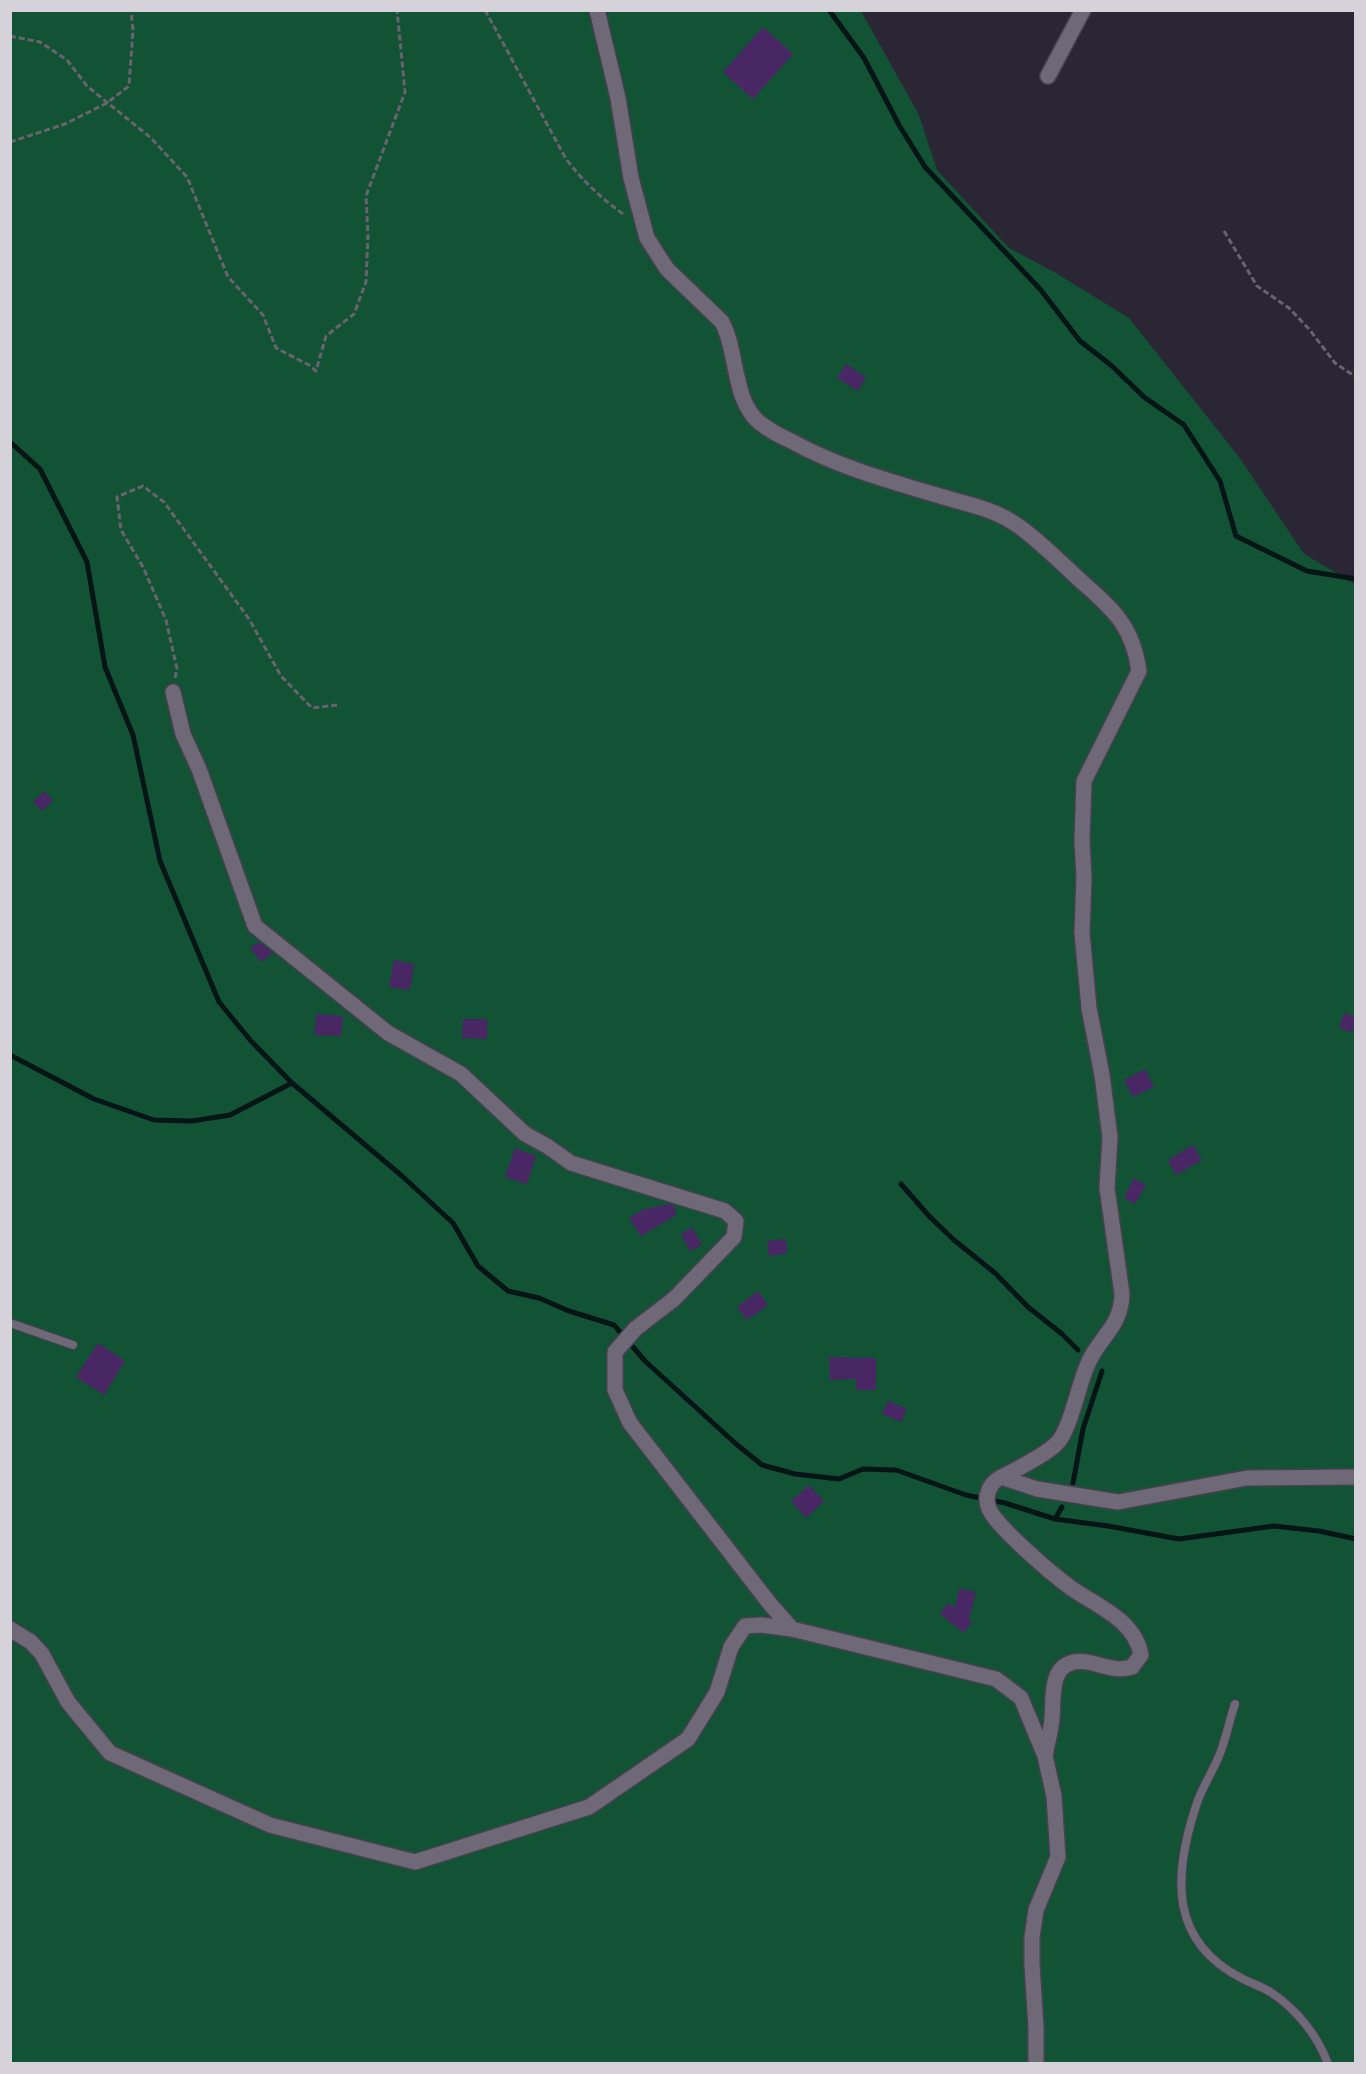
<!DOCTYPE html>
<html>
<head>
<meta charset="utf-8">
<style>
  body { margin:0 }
  #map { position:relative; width:1366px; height:2074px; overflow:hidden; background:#2b2633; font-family:"Noto Serif",serif }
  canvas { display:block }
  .frame { position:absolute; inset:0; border:12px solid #d5d2da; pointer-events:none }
</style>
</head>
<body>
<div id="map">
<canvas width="1366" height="2074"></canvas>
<div class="frame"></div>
</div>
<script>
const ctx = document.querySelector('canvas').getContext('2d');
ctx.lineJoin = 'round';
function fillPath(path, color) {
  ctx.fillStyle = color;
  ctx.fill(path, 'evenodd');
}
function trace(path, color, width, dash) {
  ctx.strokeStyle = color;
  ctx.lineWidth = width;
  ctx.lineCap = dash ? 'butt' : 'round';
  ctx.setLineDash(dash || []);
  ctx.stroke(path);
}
fillPath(new Path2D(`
  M10,11H861L919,115L937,170L1009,248L1056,273L1129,318L1239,457L1304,554L1355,584V2063H11Z`), '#125335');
trace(new Path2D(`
  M829,10L864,58L899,125L925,167L1040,289L1080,341L1112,366L1144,397L1184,425L1220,481L1236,536L1307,571L1356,579
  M10,442L40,469L87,562L105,667L133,735L160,861L219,1002L251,1041L292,1083L402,1176L453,1223L478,1266L508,1291L539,1298L569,1311L614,1325L645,1361L735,1443L762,1465L795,1474L839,1479L863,1469L896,1470L966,1495L1005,1503L1055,1519L1108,1526L1179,1539L1274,1526L1319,1531L1356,1539
  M10,1055L94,1099L154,1120L192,1121L230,1115L292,1083
  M901,1184L929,1216L954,1240L995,1273L1028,1307L1062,1334L1078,1350
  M1073,1483L1083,1429L1102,1371
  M1055,1519L1062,1507`), '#051415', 5);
fillPath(new Path2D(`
  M763,27L793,54L753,99L723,72Z
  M846,364L866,377L858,391L837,378Z
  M44,791L53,800L42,811L33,802Z
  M259,942L273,953L261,962L250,948Z
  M394,960L414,964L410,990L389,987Z
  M1344,1013L1356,1017L1352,1033L1339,1028Z
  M316,1014L343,1016L341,1036L315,1035Z
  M463,1019H487V1039L462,1038Z
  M1145,1069L1154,1087L1133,1097L1124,1080Z
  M1193,1145L1202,1160L1176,1175L1168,1160Z
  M515,1148L536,1156L527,1184L505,1177Z
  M1134,1178L1146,1185L1135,1204L1124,1198Z
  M671,1204L674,1205L676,1215L641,1236L629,1218L644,1209Z
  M692,1227L702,1245L690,1251L681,1234Z
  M786,1239L787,1253L769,1256L767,1241Z
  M758,1291L768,1305L747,1320L737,1307Z
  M98,1343L125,1361L104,1395L76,1377Z
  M829,1357L876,1358V1390H856V1379L830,1380Z
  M888,1401L907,1409L901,1422L882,1414Z
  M809,1485L824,1501L806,1518L791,1501Z
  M959,1588L976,1592L969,1620L972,1622L964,1633L940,1614L948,1603L955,1608Z`), '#492664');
const service = new Path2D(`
  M10,1323L73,1345
  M1235,1704C1229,1721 1226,1740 1219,1756C1212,1773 1201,1789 1196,1806C1173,1876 1169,1942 1243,1979C1253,1984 1263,1987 1272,1993C1297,2010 1318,2036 1328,2064`);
const minor = new Path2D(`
  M597,10L618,98L631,178L647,238L667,269L722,322C738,351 732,400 760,423C769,430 780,436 791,441C838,467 889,481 940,496C963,503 989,508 1009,520C1032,533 1062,564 1082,582C1114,610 1133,627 1139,671L1084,781L1082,841L1084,877L1082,933L1089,1008L1102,1075L1110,1137L1107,1188L1122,1294C1121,1329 1098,1337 1087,1366C1078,1386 1071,1427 1058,1442C1048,1454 1015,1470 1000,1478C989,1483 984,1497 989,1509C998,1528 1052,1574 1071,1588C1097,1606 1135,1620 1141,1655L1132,1667C1116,1672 1103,1665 1087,1662C1048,1657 1054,1695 1052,1719C1051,1731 1047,1744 1045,1756
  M1048,76L1083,10
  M173,692L183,734L199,769L255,926L388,1033L461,1074L525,1134L547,1146L571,1163L725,1211L736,1221L734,1237L674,1299L635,1329L615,1352V1390L630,1423L770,1604L792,1629
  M1001,1477L1037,1489L1118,1502L1247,1478L1356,1477
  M10,1629L31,1642L42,1654L68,1702L110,1753L270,1825L415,1862L589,1807L688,1739L717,1692L731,1647L745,1626L761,1625L792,1629L996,1679L1021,1698L1045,1756L1054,1796L1058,1857L1036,1910L1032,1937V1965L1036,2027V2064`);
trace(service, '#46424d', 10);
trace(minor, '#46424d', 18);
trace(new Path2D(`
  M485,10L566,159C583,181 601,198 623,214
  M10,36L40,42L67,60L87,86L151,138L187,177L228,277L263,315L276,348L309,365L316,371L326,336L354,314L366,282L368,236L366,196L405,92L397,10
  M10,142L65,124L107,103L129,86L133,30L131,10
  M1224,231L1257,286L1289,308L1309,329L1335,363L1356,377
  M175,678L177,669L166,620L143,567L121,530L117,497L143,486L164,502L249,619L281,676L312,708L337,705`), '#68636f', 3, [6, 3]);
trace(service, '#6e6877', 8);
trace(minor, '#6e6877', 15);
</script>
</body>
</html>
